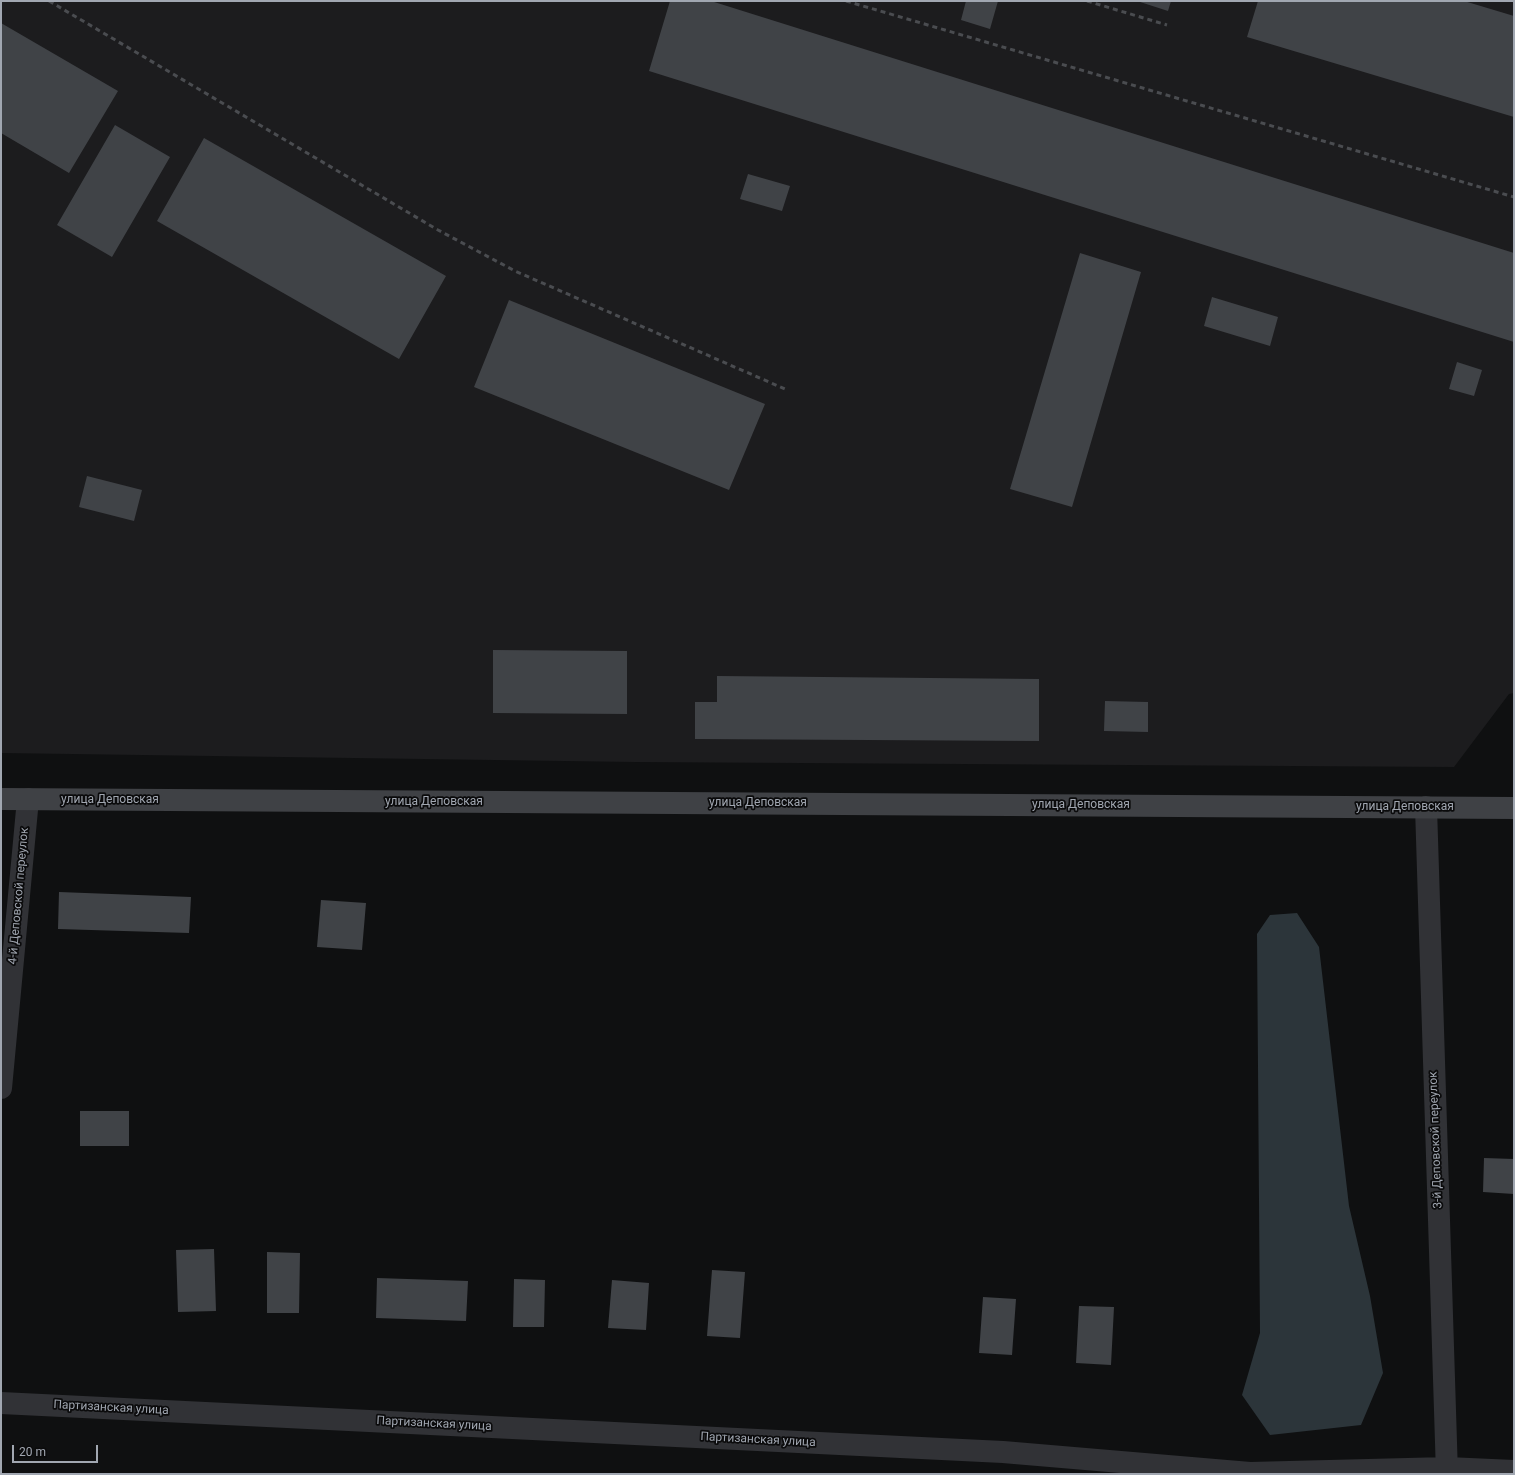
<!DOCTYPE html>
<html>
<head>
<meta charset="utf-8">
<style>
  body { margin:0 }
  #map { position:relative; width:1515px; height:1475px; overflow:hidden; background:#0f1011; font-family:Roboto,sans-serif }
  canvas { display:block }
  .frame { position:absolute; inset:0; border:2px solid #a1a7b1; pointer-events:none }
  .scale { position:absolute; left:12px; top:1445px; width:86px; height:18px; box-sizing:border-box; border:2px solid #a1a7b1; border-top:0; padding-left:5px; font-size:12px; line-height:14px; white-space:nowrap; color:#a1a7b1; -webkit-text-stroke:3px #0b0b0c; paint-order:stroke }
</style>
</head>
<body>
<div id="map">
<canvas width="1515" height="1475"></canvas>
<div class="frame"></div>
<div class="scale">20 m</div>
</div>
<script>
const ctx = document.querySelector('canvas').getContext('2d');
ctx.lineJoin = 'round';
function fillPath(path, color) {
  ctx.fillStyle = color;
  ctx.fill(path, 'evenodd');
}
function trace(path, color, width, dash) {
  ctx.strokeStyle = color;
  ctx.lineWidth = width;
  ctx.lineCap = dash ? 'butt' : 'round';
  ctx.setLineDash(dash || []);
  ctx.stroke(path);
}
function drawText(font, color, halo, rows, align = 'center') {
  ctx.font = font + ' Roboto,sans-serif';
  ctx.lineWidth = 3.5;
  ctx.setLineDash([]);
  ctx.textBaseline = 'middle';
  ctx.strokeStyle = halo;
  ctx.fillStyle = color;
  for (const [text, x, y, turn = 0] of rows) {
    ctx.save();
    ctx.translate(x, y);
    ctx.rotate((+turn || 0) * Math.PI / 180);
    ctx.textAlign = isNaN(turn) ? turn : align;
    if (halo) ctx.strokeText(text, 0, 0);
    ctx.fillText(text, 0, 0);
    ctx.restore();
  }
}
fillPath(new Path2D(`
  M1,1H1514V693L1509,694L1454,767L634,762L1,753Z`), '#1c1c1e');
fillPath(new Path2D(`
  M1297,913L1319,947L1349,1206L1370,1296L1383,1373L1361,1425L1270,1435L1242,1395L1260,1333L1257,934L1270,915Z`), '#2c353a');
fillPath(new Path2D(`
  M670,1H711L1514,253V342L649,71Z
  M966,1H998L990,29L961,20Z
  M1137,1H1171L1168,11Z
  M1258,1H1464L1514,16V117L1247,37Z
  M1,23L118,91L69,173L1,133Z
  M115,125L170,157L112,257L57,225Z
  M204,138L446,276L399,359L157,221Z
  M748,174L790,186L782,211L740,199Z
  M1080,253L1141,272L1072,507L1010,489Z
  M1212,297L1278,317L1270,346L1204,326Z
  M509,300L765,404L729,490L474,387Z
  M1457,362L1482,370L1474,396L1449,389Z
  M87,476L142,490L134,521L79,507Z
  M493,650L627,651V714L493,713Z
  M717,676L1039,679V741L695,739V702H717Z
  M1105,701L1148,702V732L1104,731Z
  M59,892L191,897L189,933L58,929Z
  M321,900L366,903L362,950L317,947Z
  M80,1111H129V1146H80Z
  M1484,1158L1514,1159V1194L1483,1192Z
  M214,1249L216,1311L178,1312L176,1250Z
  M267,1252L300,1253L299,1313H267Z
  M712,1270L745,1272L740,1338L707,1336Z
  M377,1278L468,1281L466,1321L376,1318Z
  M514,1279L545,1280L544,1327H513Z
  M612,1280L649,1283L646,1330L608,1328Z
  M983,1297L1016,1299L1012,1355L979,1353Z
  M1079,1306L1114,1307L1111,1365L1076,1363Z`), '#404347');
trace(new Path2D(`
  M1426,807L1447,1474
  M1,1088L28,799
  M1,1403L1003,1452L1250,1473L1447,1468L1514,1471`), '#313236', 22);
trace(new Path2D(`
  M1,799L1514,808`), '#3f4145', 22);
trace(new Path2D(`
  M49,1L438,230L515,271L785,389
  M846,1L1514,197
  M1087,1L1167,25`), '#4a4c50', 3, [5, 4]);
drawText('12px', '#a1a7b1', '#0b0b0c', [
  ["улица Деповская",110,800],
  ["улица Деповская",434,802],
  ["улица Деповская",758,803],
  ["улица Деповская",1081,805],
  ["улица Деповская",1405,807],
  ["4-й Деповской переулок",19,896,-85],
  ["3-й Деповской переулок",1436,1140,-92],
  ["Партизанская улица",111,1408,3],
  ["Партизанская улица",434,1424,3],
  ["Партизанская улица",758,1440,3]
]);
</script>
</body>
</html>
